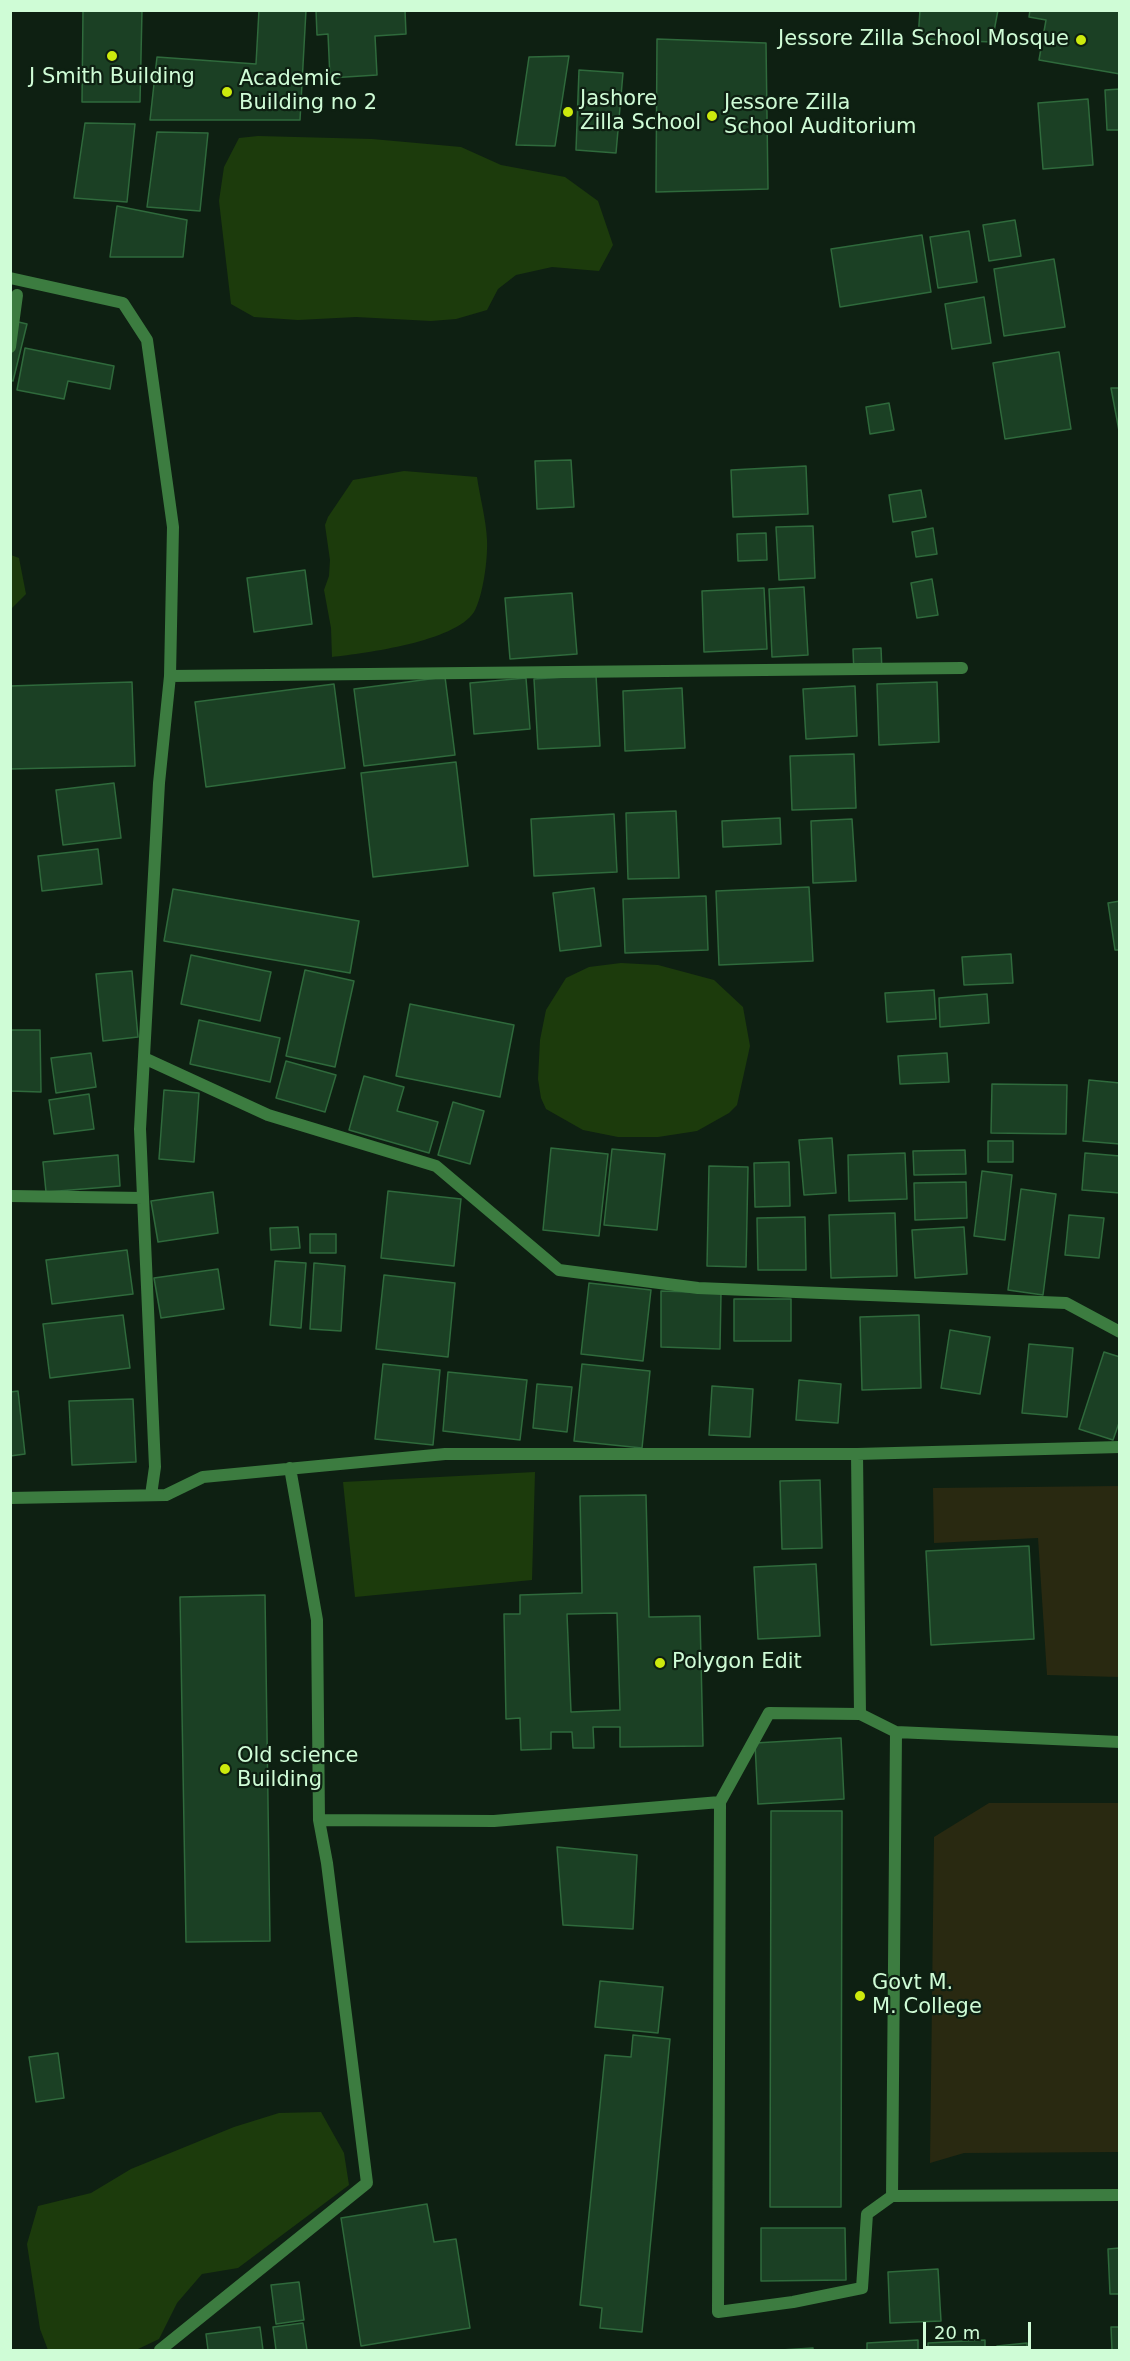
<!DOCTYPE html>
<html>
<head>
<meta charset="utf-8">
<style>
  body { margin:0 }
  #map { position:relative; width:1130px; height:2361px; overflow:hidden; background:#0e2012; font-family:"DejaVu Sans",sans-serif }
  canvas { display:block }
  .frame { position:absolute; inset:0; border:12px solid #cffcd6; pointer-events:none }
  .scale { position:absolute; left:923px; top:2322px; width:108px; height:27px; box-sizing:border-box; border:3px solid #cffcd6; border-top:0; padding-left:8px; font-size:18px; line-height:21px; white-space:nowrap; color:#cffcd6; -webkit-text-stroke:4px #0e2012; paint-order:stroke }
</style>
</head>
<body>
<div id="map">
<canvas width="1130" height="2361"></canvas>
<div class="frame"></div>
<div class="scale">20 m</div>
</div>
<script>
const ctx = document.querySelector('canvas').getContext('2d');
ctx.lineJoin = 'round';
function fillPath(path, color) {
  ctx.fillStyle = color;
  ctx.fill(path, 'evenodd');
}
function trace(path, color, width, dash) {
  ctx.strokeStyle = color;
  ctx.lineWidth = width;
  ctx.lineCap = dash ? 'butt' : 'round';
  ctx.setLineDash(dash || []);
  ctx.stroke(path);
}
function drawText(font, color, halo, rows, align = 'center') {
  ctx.font = font + ' "DejaVu Sans",sans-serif';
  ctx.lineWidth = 4.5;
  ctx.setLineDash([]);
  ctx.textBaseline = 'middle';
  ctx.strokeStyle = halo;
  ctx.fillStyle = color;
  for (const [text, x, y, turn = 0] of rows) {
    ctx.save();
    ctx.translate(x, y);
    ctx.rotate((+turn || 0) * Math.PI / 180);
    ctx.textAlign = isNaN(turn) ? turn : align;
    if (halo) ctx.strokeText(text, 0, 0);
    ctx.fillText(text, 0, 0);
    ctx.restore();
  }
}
fillPath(new Path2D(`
  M1119,1486V1677L1047,1675L1038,1538L934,1543L933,1488Z
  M989,1803H1119V2152L964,2153L930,2163L934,1837Z`), '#292911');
fillPath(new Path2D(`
  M258,136L372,139L461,147L501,165L565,177L598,201L613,245L599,271L552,267L516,275L498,289L487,310L456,319L431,321L356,317L298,320L254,317L231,304L219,201L224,167L239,138Z
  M404,471L477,477C480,498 486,519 487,540C488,558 483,597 474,612C454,642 366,653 332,657L331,628L324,590L329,576L330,560L325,525L328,517L353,480Z
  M11,555L19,558L26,594L11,609Z
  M621,963L658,965L714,980L743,1007L750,1046L737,1105L729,1113L697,1131L658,1137H618L583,1130L546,1109L541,1098L538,1079L540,1040L546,1010L566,978L589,967Z
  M535,1472L532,1580L355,1597L343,1482Z
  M321,2112L344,2153L349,2185L238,2268L202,2274L177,2303L159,2339L136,2350H48L40,2329L27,2244L38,2206L91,2193L131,2169L234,2127L279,2113Z`), '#1c3b0c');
const building = new Path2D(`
  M83,10H142L140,102H82Z
  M259,10H306L300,120H150L157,57L256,64Z
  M316,10H405L406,34L375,36L377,75L330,78L328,34L317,35Z
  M920,10H998L992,42L918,39Z
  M1030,10H1120V74L1039,60L1046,20L1029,17Z
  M657,39L766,43L768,189L656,192Z
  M569,56L555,146L516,145L529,57Z
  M579,70L623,73L616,153L576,150Z
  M1120,89V130H1107L1105,90Z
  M1088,99L1093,165L1043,169L1038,103Z
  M85,123L135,124L127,202L74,198Z
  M157,132L208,133L200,211L147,207Z
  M117,206L187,220L183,257H110Z
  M1015,220L1021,256L989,261L983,225Z
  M969,231L977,282L938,288L930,237Z
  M922,235L931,292L840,307L831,249Z
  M1054,259L1065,327L1004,336L994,269Z
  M984,297L991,343L952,349L945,304Z
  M10,320L27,324L13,381L10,380Z
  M25,348L114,366L110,389L68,381L64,399L17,390Z
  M1059,352L1071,429L1005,439L993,363Z
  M1111,388H1120V436Z
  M889,403L894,430L870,434L866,407Z
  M571,460L574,507L537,509L535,461Z
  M806,466L808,514L733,517L731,470Z
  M921,490L926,517L893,522L889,495Z
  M813,526L815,578L779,580L776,527Z
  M933,528L937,554L916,557L912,532Z
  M766,533L767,560L738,561L737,534Z
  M305,570L312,624L254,632L247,578Z
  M932,579L938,615L917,618L911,583Z
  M804,587L808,655L772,657L769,589Z
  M764,588L767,649L704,652L702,591Z
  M572,593L577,654L510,659L505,598Z
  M881,648L882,672L854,674L853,649Z
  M596,675L600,746L538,749L534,679Z
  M445,677L455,755L364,766L354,689Z
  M526,678L530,729L474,734L470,683Z
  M132,682L135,766L10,769V686Z
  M937,682L939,742L879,745L877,684Z
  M334,684L345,768L206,787L195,702Z
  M855,686L857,736L806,739L803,689Z
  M682,688L685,748L625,751L623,691Z
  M854,754L856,808L792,810L790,756Z
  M456,762L468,866L373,877L361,773Z
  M114,783L121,838L63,845L56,790Z
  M676,811L679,878L628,879L626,813Z
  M614,814L617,872L534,876L531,819Z
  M780,818L781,844L723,847L722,821Z
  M852,819L856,881L813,883L811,821Z
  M98,849L102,884L42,891L38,856Z
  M809,887L813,961L719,965L716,891Z
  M594,888L601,946L560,951L553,893Z
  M173,889L359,921L350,973L164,941Z
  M706,896L708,950L625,953L623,899Z
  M1120,901V950H1115L1108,903Z
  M1011,954L1013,983L964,985L962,957Z
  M191,955L271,972L260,1021L181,1004Z
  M305,970L354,981L335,1067L286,1056Z
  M132,971L138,1037L103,1041L96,974Z
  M934,990L936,1019L887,1022L885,993Z
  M987,994L989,1023L940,1027L939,998Z
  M410,1004L514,1025L500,1097L396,1076Z
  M199,1020L280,1038L270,1082L190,1064Z
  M10,1030H40L41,1092L10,1091Z
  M91,1053L96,1087L56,1093L51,1058Z
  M947,1053L949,1082L900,1084L898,1056Z
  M286,1061L336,1075L325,1112L276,1098Z
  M364,1076L404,1087L397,1111L438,1122L429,1153L349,1130Z
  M1089,1080L1120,1083V1144L1083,1141Z
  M992,1084L1067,1085L1066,1134L991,1133Z
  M164,1090L199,1093L194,1162L159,1159Z
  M89,1094L94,1129L54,1134L49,1100Z
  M453,1102L484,1111L470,1164L438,1155Z
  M832,1138L836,1193L804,1195L799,1140Z
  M988,1141H1013V1162H988Z
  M551,1148L608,1154L599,1236L543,1230Z
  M612,1149L665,1154L657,1230L604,1225Z
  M965,1150L966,1174L914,1175L913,1151Z
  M905,1153L907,1199L849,1201L848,1155Z
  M1085,1153L1120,1156V1193L1082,1190Z
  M118,1155L120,1186L46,1192L43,1162Z
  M789,1162L790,1206L755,1207L754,1163Z
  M709,1166L748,1167L746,1267L707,1266Z
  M982,1171L1012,1175L1005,1240L974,1236Z
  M966,1182L967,1218L915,1220L914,1183Z
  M1021,1189L1056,1194L1043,1295L1008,1290Z
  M388,1191L461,1199L454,1266L381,1258Z
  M213,1192L218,1233L158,1242L151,1201Z
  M895,1213L897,1276L831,1278L829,1215Z
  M1069,1215L1104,1218L1099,1258L1065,1255Z
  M805,1217L806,1270H758L757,1218Z
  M298,1227L300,1248L271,1250L270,1228Z
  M964,1227L967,1274L915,1278L912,1230Z
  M310,1234H336V1253H310Z
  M127,1250L133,1294L52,1304L46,1260Z
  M275,1261L306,1263L301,1328L270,1325Z
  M314,1263L345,1266L341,1331L310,1329Z
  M218,1269L224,1309L161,1318L154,1278Z
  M384,1275L455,1283L448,1357L376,1349Z
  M589,1283L651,1290L643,1361L581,1354Z
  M661,1291L721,1293L720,1349L661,1347Z
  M734,1299H791V1341H734Z
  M123,1315L130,1368L50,1378L43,1324Z
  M919,1315L921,1388L862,1390L860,1317Z
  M950,1330L990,1337L980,1394L941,1388Z
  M1029,1344L1073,1348L1067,1417L1022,1413Z
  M1104,1352L1120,1357V1420L1113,1440L1079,1429Z
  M383,1364L440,1370L433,1445L375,1439Z
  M582,1364L650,1371L642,1448L574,1441Z
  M448,1372L527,1380L520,1440L443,1431Z
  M799,1380L841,1384L838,1423L796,1420Z
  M537,1384L572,1387L567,1432L533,1428Z
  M712,1386L753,1389L750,1437L709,1435Z
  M18,1391L25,1454L10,1456V1392Z
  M133,1399L136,1462L72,1465L69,1401Z
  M820,1480L822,1548L782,1549L780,1481Z
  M646,1495L649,1617L700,1616L703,1746L620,1747V1727H593L594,1748H573L572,1732H551V1749L521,1750L520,1718L506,1719L504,1614H520V1595L582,1593L580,1496ZM617,1613L620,1710L571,1712L567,1614Z
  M1029,1546L1034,1639L931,1645L926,1551Z
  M816,1564L820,1636L758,1639L754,1567Z
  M265,1595L270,1941L186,1942L180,1597Z
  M841,1738L844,1799L758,1804L755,1743Z
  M771,1811H842L841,2207H770Z
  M557,1847L637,1855L633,1929L563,1925Z
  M600,1981L663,1987L658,2033L595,2027Z
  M633,2035L670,2039L642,2332L600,2328L602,2308L580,2305L605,2055L631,2057Z
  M58,2053L64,2098L36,2102L29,2057Z
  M427,2204L434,2242L456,2239L470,2328L361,2346L341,2218Z
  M761,2228H845L846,2280L761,2281Z
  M1120,2248V2294H1110L1108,2249Z
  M938,2269L941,2321L890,2323L888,2272Z
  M299,2282L304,2320L276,2324L271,2285Z
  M303,2323L307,2350H276L273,2327Z
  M260,2327L263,2350H208L206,2334Z
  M1111,2327H1120V2350H1112Z
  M918,2340V2350H867V2343Z
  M985,2340V2350H928V2343Z
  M1027,2343V2350H998L997,2346Z
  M813,2348V2350H781Z`);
fillPath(building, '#1b4024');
trace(building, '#2f6a3c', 1.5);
trace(new Path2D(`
  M10,278L123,303L147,340L173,527L170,676L159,783L140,1129L155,1467L151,1495
  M10,347L17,295
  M170,676L962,668
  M144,1058L268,1115L436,1166L559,1270L698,1288L1066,1303L1120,1332
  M10,1196L143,1198
  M857,1454L1120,1447
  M10,1498L166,1495L203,1477L445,1454H857L860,1714L769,1713L720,1802
  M860,1714L896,1732L1120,1742
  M319,1820L494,1821L720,1802L718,2312L793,2302L862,2288L867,2214L892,2196L896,1732
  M892,2196L1120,2195
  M160,2350L367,2183L327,1863L319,1820L317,1620L290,1468`), '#3c7c40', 12);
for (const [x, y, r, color] of [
  [1081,40,6,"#cdea0d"],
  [112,56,6,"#cdea0d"],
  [227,92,6,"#cdea0d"],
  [568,112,6,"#cdea0d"],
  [712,116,6,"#cdea0d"],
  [660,1663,6,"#cdea0d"],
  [225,1769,6,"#cdea0d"],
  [860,1996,6,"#cdea0d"]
]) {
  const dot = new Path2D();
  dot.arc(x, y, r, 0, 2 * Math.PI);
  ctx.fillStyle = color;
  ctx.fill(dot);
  trace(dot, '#0e2012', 2);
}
drawText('21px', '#cffcd6', '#0e2012', [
  ["Jessore Zilla School Mosque",1069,40,"right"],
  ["J Smith Building",112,78,"center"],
  ["Academic",239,80],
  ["Building no 2",239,104],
  ["Jashore",580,100],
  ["Zilla School",580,124],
  ["Jessore Zilla",724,104],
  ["School Auditorium",724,128],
  ["Polygon Edit",672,1663],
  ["Old science",237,1757],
  ["Building",237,1781],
  ["Govt M.",872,1984],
  ["M. College",872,2008]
], 'left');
</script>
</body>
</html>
